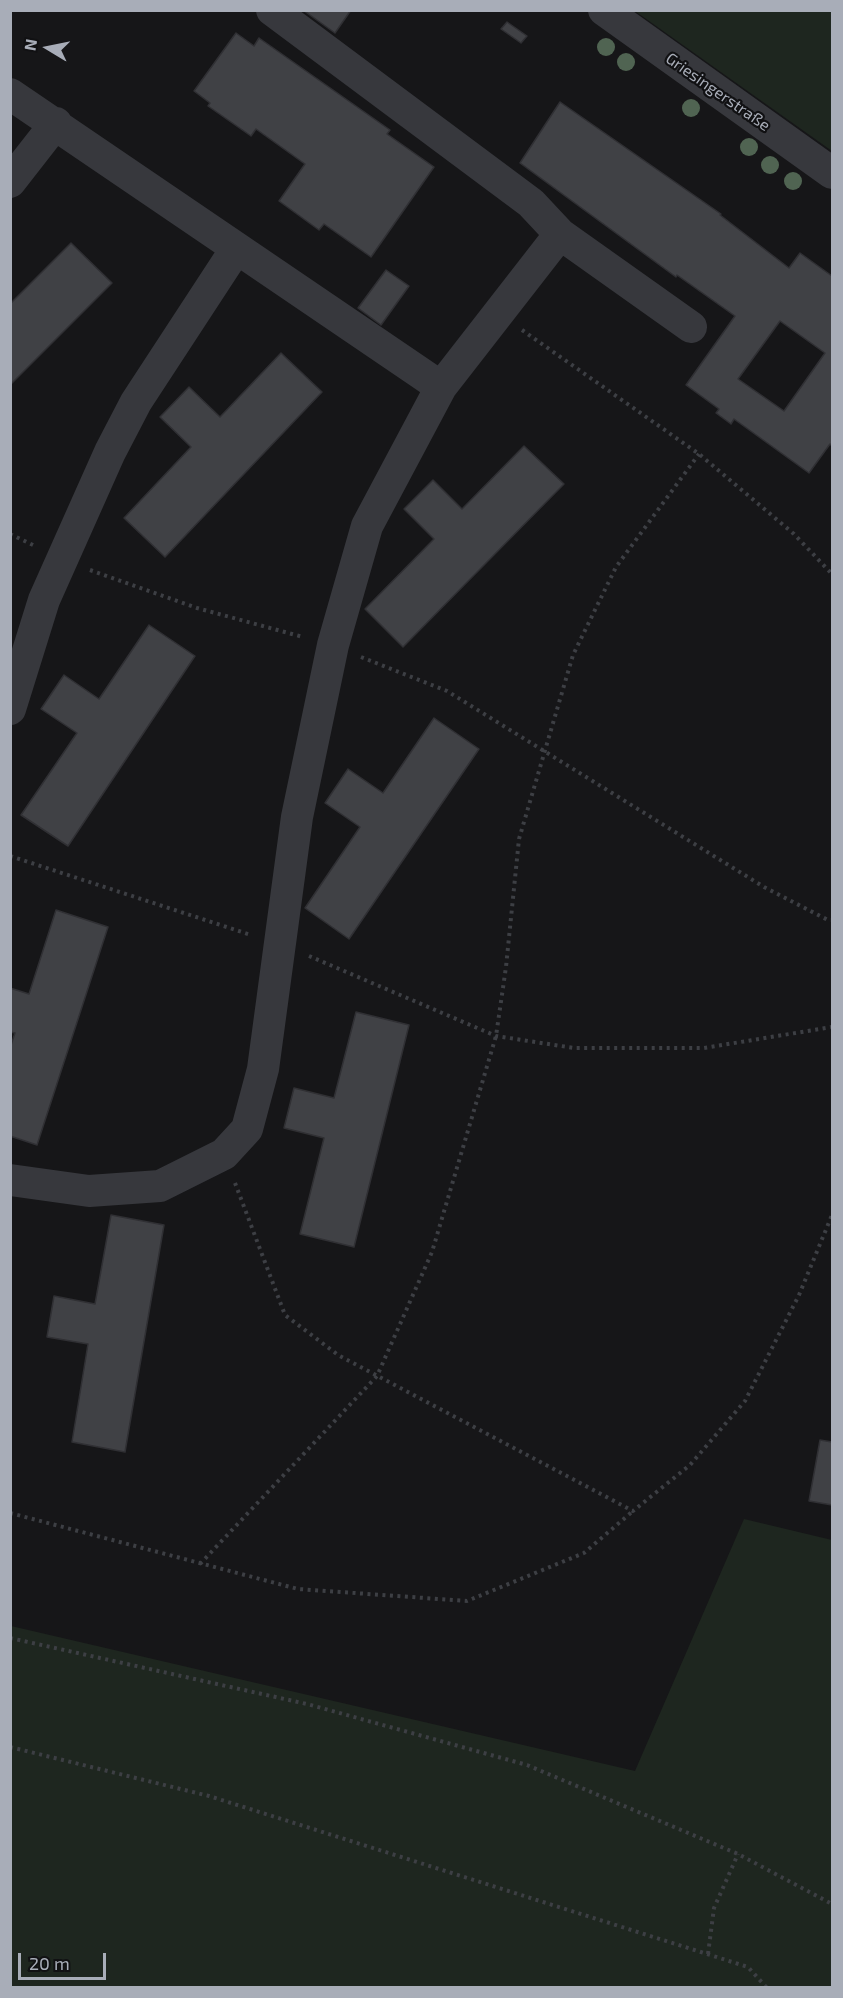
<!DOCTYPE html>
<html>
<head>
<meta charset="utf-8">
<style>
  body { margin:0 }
  #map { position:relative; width:843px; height:1998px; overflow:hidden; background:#161618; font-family:"Exo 2",sans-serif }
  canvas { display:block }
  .frame { position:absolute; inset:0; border:12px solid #a8adb8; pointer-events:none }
  .north { position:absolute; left:18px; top:18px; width:60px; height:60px; -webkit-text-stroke:4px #111113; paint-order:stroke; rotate:280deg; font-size:16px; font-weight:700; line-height:24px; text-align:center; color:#a8adb8 }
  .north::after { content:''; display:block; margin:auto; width:21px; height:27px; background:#a8adb8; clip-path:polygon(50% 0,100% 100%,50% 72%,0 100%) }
  .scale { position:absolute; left:18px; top:1953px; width:88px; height:27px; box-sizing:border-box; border:3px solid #a8adb8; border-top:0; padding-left:8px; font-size:18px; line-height:21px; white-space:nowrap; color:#a8adb8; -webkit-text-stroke:4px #111113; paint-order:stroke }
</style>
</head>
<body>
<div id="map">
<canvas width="843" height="1998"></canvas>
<div class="frame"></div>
<div class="north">N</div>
<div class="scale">20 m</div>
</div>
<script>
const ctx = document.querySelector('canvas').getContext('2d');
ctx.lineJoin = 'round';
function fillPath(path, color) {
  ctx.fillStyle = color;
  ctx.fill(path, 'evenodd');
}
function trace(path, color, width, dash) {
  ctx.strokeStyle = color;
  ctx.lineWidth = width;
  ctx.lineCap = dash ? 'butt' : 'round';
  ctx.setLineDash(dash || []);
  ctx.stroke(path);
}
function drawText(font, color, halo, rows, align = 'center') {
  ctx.font = font + ' "Exo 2",sans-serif';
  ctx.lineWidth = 4.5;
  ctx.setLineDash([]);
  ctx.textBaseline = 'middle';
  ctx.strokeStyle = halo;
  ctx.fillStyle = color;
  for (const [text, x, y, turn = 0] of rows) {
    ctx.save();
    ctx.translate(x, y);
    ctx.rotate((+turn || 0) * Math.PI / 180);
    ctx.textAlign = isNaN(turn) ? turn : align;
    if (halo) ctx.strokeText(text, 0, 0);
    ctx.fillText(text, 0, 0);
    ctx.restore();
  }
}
fillPath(new Path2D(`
  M635,11H832V151Z
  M744,1519L832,1540V1987H11V1626L635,1771Z`), '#1e261f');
const building = new Path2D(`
  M303,10H351L335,33Z
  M507,22L527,36L521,43L501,29Z
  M236,33L254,46L259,38L390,130L387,134L434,167L371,257L324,224L319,230L279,201L305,164L256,129L251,136L208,106L210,103L194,91Z
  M560,102L721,214L720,215L789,268L800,253L832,276V446L830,444L809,473L734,419L731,424L716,413L719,409L686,385L735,316L677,275L676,277L520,163ZM780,321L825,353L784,411L738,379Z
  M71,243L112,283L10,385V304Z
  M386,270L409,286L381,325L358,308Z
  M281,353L322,392L165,557L124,518L191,447L160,417L189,387L220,417Z
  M524,446L564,484L403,647L365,609L434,539L404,509L433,480L462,509Z
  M149,625L195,656L68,846L21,815L77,733L41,709L64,675L99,699Z
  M434,718L479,749L349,939L305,908L360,827L325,803L348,769L383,793Z
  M56,910L108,927L37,1145L10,1136V1048L15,1033L10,1032V988L29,994Z
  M356,1012L409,1025L354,1247L300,1234L324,1138L284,1128L294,1088L334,1098Z
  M111,1215L164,1225L125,1452L72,1442L88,1344L47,1337L54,1296L95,1304Z
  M820,1440L832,1442V1505L809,1501Z`);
fillPath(building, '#404145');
trace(building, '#303034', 1.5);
trace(new Path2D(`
  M522,330L699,454L794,534L832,574
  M10,534L37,547
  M90,570L197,608L303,637
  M361,657L447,691L764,887L828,920H832
  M10,856L251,935
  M309,956L496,1036L574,1048H704L832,1027
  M235,1183L285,1315L338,1355L633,1511L690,1465L745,1401L799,1295L832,1215
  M10,1513L298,1589L467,1601L584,1553L633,1511
  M200,1564L377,1376L432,1252L496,1036L506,967L519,839L573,655L616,567L699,454
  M10,1638L307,1704L527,1765L738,1854L832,1904
  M10,1747L209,1796L748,1967L767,1988
  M708,1954L714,1908L738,1854`), '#3d3f44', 4, [3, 4.5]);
trace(new Path2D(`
  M604,10L832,173
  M10,94L441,387
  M10,182L56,123
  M560,234L691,327
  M10,709L44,600L110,452L136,402L236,249
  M10,1180L89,1191L160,1186L224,1154L247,1129L263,1069L297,817L333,645L367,526L441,387L560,234L531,203L272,10`), '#37383d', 32);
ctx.fillStyle = '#506452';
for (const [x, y] of [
  [606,47],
  [626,62],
  [691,108],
  [749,147],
  [770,165],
  [793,181]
]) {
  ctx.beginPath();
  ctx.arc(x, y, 9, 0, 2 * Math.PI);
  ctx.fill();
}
drawText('16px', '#a8adb8', '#111113', [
  ["Griesingerstraße",718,92,35]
]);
</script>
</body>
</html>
